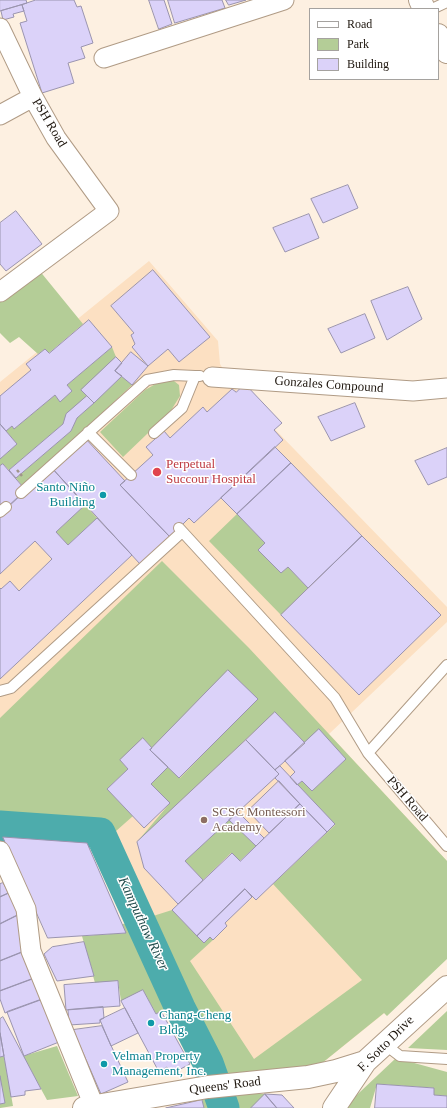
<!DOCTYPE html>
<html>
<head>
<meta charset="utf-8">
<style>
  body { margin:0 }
  #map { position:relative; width:447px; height:1108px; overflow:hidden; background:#fdf0e1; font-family:Georgia,serif }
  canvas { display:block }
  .legend { position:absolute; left:309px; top:8px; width:130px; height:72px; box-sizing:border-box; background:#fff; border:1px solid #a5a29f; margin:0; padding:5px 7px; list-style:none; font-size:12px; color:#1f170f }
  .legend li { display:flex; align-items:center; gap:8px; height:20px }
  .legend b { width:20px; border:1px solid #a5a29f }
</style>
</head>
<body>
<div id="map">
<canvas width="447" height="1108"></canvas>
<ul class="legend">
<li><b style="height:5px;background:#fff"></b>Road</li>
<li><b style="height:11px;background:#b4cd97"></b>Park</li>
<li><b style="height:11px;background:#dbd2f9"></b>Building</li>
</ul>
</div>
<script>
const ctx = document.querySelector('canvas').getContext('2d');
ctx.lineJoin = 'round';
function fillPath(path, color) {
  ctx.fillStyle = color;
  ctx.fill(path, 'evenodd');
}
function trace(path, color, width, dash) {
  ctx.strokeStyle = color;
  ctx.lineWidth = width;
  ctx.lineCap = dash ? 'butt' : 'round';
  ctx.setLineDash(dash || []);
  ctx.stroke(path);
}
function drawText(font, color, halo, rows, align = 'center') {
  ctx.font = font + ' Georgia,serif';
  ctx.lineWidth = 3;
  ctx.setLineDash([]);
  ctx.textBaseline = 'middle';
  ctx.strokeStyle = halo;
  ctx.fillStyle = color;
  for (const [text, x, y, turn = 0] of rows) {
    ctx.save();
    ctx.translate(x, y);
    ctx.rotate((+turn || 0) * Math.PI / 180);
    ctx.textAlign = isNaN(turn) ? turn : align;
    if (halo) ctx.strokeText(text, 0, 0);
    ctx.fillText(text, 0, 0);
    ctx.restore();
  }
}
fillPath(new Path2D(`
  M149,261L218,341L220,364L234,387L447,607V622L329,734L447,861L387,1011L316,1068L223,1070L107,839L0,831V382Z`), '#fce0c2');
fillPath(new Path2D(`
  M30,259L83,324L49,353L45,349L38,354L19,337L10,343L0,333V284Z
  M112,347L116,357L82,390L87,396L67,414L63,424L9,470L3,464L0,466V459L17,444L6,431L12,426L14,429L55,395L60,401L72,391L67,385Z
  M122,376L132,385L23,487L16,478L71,431L77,418Z
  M174,381L179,385L180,396L170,412L123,457L100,432L145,390L159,382Z
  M85,505L97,518L68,545L56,532Z
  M237,514L265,543L258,550L281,573L288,567L308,588L281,615L209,541Z
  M162,561L249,648L447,861V959L387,1016L384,1013L316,1068L201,1078L170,1010L161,1011L156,1014L143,990L121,1001L118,981L95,983L82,936L125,933L122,924L131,923L172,910L204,943L210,937L213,940L190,961L254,1059L362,980L273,884L335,825L297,785L302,781L312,791L346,759L319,730L305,743L275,712L137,842L170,803L151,784L168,767L180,778L257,699L228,670L152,748L143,738L120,760L128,769L107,789L133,816L107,839L0,831V718Z
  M229,820L256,846L240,861L231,853L203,880L185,861Z
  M447,1011V1050L408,1048Z
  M57,1046L78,1096L47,1100L23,1056Z
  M4,1056L13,1106L0,1108V1057Z
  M396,1058L447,1072V1096L434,1095V1088L377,1084L370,1108H343Z
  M237,1094H265L251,1108H204L202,1100Z`), '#b4cd97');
trace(new Path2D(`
  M0,826L100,833L180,1008L208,1063L224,1108`), '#4dacac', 31);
const building = new Path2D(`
  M0,0H26L27,3L0,11Z
  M36,0H74L77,7L81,6L93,43L81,47L85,58L68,63L74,83L42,93L20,23L27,21L22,5Z
  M149,0H164L172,24L159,29Z
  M168,0H222L225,8L175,23Z
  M226,0H246L229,5Z
  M22,5L24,11L13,14L14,17L3,20L1,11Z
  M348,185L358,208L323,223L311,199Z
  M16,211L42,244L6,271L0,264V223Z
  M309,214L319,238L285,252L273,228Z
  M153,270L210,337L179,362L168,349L148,366L132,347L135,344L131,335L134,333L111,306Z
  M408,287L422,319L387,340L371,301Z
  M365,314L375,338L341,353L328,329Z
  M89,320L112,347L67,385L72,391L60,402L55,395L14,429L12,426L6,431L0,424V396L31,370L26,364L45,349L49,353Z
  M131,352L148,366L132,385L115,371Z
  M116,357L122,363L115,371L122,376L94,403L81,390Z
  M245,384L282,423L274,430L283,440L194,523L189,518L170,537L120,485L153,455L146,447L164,431L170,438L203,407L207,412L232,389L236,392Z
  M87,396L94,403L77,418L71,431L16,478L9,470L63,424L66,414Z
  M355,403L365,427L331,441L318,417Z
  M0,424L17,444L0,459Z
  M84,437L125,481L120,485L170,537L140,564L51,467Z
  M275,447L291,463L237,514L221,498Z
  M447,448V477L428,485L415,461Z
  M291,463L362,536L308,588L288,567L281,573L258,550L265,543L237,514Z
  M3,464L23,487L22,494L7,508L0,507V466Z
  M51,467L85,505L56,532L68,545L97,518L132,555L0,679V588L1,589L10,581L19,591L52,559L35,541L0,574V514Z
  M362,536L441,615L359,695L281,615Z
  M228,670L258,699L179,778L150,750Z
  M275,712L305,743L275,770L246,740Z
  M319,729L346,759L312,791L302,781L297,785L290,777L295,772L285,761Z
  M143,738L152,748L150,750L168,767L151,784L170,803L144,828L107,789L128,769L120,760Z
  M246,740L279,774L185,861L203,880L178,904L144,868L137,842Z
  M280,766L335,824L327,832L275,778L279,774L275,770Z
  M279,781L300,804L269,833L248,811Z
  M300,804L327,832L256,900L245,889L197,936L172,910L232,853L240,861Z
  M238,812L264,838L256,846L229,820Z
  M3,837L87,843L126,933L48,938Z
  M3,883L9,893L0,897V884Z
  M245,889L252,897L225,923L227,926L213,940L210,937L204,943L197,936Z
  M9,893L20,914L0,924V897Z
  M20,914L25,951L0,961V924Z
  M84,942L94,976L57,981L44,954L52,947Z
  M25,951L35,978L0,991V961Z
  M35,978L43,999L5,1013L0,999V991Z
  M118,981L120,1006L66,1010L64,985Z
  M143,990L156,1014L161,1011L190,1064L171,1074L167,1067L159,1072L121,1001Z
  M43,999L59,1042L24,1056L7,1012Z
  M103,1007L104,1018L100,1020V1023L69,1025L68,1010Z
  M125,1008L138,1033L111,1046L100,1020Z
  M3,1017L41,1089L25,1091V1095L11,1097L0,1033V1019Z
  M102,1026L128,1082L101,1094L73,1030Z
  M0,1033L4,1056L0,1057Z
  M0,1076L5,1103L0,1104Z
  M377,1084L434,1088V1095L447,1096V1108H375Z
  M265,1094L277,1108H251Z
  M265,1094L282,1095L294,1108H277Z
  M202,1100L204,1108H166Z`);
fillPath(building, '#dbd2f9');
trace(building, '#9a94af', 1);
const service = new Path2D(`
  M432,9L447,2
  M88,432L131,475
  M154,433L182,408L195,376H200
  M21,493L147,380L174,375L195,376
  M0,512L6,507
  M179,528L335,698L368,753L447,846
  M0,691L11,688L182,532
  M368,753L447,665
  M383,1043L400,1056L447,1059`);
const minor = new Path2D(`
  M0,28L33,97L56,138L109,211L0,292
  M104,58L284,0
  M0,115L33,97
  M212,377L413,391L447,388
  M0,851L26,909L31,951L94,1106`);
const tertiary = new Path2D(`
  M84,1108L208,1087L308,1077L336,1071L365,1062
  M334,1108L365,1062L447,987`);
const secondary = new Path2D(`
  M420,0L424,9
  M438,35L447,52`);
trace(service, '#b09b85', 12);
trace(minor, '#b09b85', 21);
trace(tertiary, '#b09b85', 24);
trace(secondary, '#b09b85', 24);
trace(new Path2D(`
  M17,470L22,476`), '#a09589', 2.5, [3, 2]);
trace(service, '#fff', 10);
trace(minor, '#fff', 19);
trace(tertiary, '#fff', 22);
trace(secondary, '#fff', 22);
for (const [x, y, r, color] of [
  [157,472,5,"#e0444e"],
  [103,495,4,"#0f9aa8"],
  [204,820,4,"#8d6e63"],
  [151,1023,4,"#0f9aa8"],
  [104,1064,4,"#0f9aa8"]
]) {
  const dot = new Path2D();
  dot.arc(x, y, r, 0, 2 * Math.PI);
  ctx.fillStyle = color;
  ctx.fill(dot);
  trace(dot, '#fff', 1.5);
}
drawText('13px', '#1f170f', '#fff', [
  ["PSH Road",49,123,59],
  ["Gonzales Compound",329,385,4],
  ["PSH Road",407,799,49],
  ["F. Sotto Drive",386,1044,-45],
  ["Queens' Road",225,1086,-7]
]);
drawText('13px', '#be3a42', '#fff', [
  ["Perpetual",166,465],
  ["Succour Hospital",166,480]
], 'left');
drawText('13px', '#0d838f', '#fff', [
  ["Santo Niño",95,488,"right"],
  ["Building",95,503,"right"],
  ["Chang-Cheng",159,1016],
  ["Bldg.",159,1031],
  ["Velman Property",112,1057],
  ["Management, Inc.",112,1072]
], 'left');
drawText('13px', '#785e54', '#fff', [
  ["SCSC Montessori",212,813],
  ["Academy",212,828]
], 'left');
drawText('italic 14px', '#254f4f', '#fff', [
  ["Kamputhaw River",143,924,65]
]);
</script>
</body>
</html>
